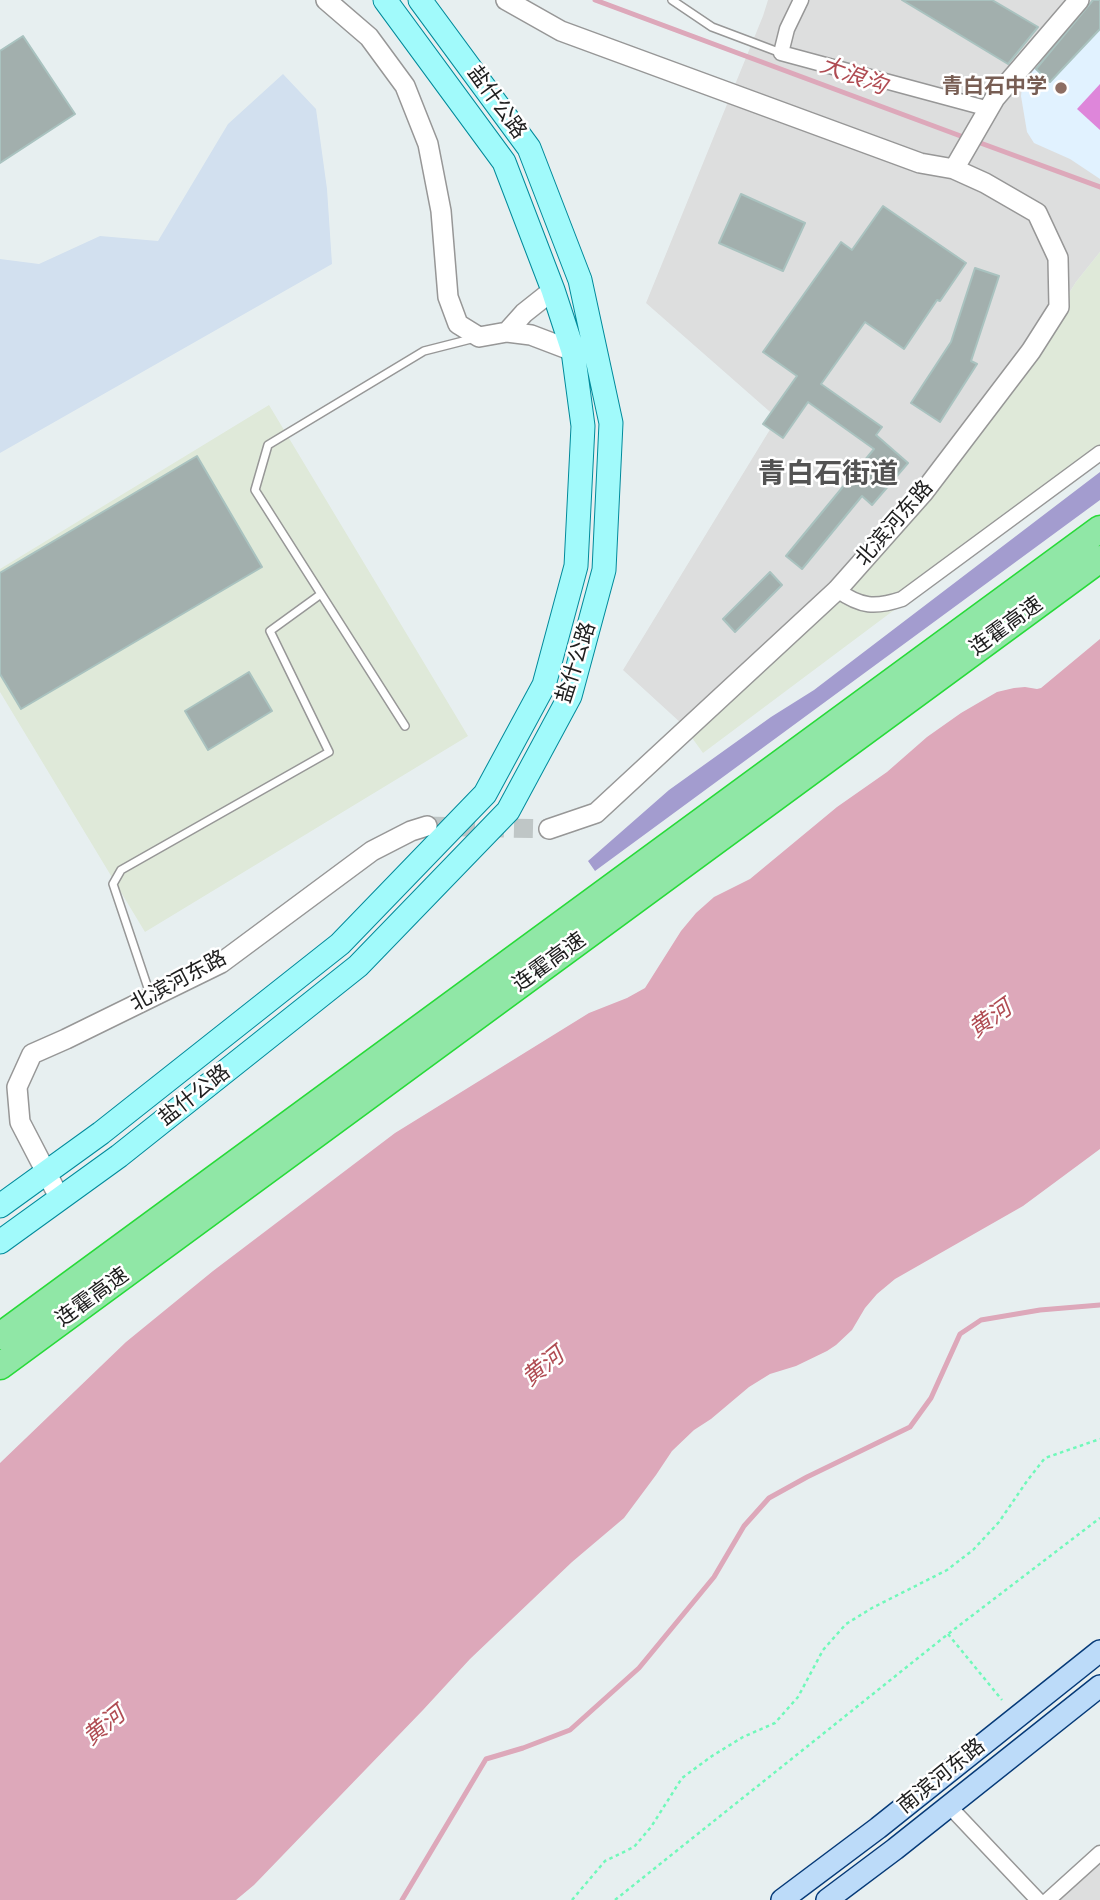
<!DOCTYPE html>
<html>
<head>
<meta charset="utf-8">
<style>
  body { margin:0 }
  canvas { display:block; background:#e7eff0 }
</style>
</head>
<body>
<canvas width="1100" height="1900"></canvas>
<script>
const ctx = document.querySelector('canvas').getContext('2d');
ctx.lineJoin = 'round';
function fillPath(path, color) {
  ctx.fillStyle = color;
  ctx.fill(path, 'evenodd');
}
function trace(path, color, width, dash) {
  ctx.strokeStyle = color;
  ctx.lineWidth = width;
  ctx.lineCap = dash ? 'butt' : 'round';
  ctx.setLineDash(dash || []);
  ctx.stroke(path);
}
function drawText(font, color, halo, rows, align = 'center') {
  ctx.font = font + ' Roboto,"Noto Sans SC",sans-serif';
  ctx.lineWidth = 5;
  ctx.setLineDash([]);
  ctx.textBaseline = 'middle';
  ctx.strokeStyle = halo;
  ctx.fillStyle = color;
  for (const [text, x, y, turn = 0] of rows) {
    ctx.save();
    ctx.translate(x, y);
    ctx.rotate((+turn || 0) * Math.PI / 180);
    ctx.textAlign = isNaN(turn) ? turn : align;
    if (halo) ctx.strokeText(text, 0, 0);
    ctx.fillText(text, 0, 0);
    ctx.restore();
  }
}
fillPath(new Path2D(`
  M768,0H1100V252L1076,282L1010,388L867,559L682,724L623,670L777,418L646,303L763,16Z
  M1100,1853V1900H1048Z`), '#dddede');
fillPath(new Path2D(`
  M1100,252V456L703,753L682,724L867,559L1010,388L1076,282Z
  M269,405L468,736L145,932L0,692V569Z`), '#dfe9d9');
fillPath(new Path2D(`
  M1100,5V179L1070,159L1034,143L1027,132L1021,96L1023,80L1075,27Z`), '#e1f2ff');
fillPath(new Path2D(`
  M283,74L316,109L327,189L332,264L0,453V259L39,264L100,236L158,241L228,124Z`), '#d2e0ef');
fillPath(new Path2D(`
  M1100,472V500L595,871L588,861L669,790L771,717L814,690Z`), '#a39ccf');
fillPath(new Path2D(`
  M1100,84V130L1077,109Z`), '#de86da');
fillPath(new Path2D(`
  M1100,639V1149L1023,1206L895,1279L877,1294L865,1308L852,1330L836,1345L827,1351L796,1366L770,1374L749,1387L711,1419L694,1430L672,1451L656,1475L624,1518L572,1562L470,1659L423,1710L254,1885L236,1900H0V1463L126,1342L213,1271L395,1133L589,1013L627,998L645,988L681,931L696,913L714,897L750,879L837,807L887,772L927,737L961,713L997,692L1014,688L1025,687L1037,689L1041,688Z`), '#dda8ba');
trace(new Path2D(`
  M595,0L966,138
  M975,141L1100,187
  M402,1900L486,1759L523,1748L570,1730L639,1668L714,1577L744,1526L769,1498L807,1477L910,1427L931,1398L960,1334L981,1320L1040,1310L1100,1305`), '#dda8ba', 5);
const building = new Path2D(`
  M902,0H992L1038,27L1008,64Z
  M1093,0H1100V29L1050,82L1036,69Z
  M23,36L75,114L0,163V51Z
  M741,194L805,223L783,271L719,243Z
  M883,206L966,263L940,301L937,300L904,349L865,322L821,384L882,427L876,435L908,463L872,505L862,496L802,569L786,556L874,449L808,402L783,438L763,424L797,376L763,352L841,242L852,250Z
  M975,268L999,276L971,361L977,364L940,422L911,403L951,342Z
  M197,456L262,567L21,709L0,674V573Z
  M770,572L782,585L735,632L723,619Z
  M249,672L272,711L208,750L185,711Z`);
fillPath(building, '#a2afad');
trace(building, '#a9c2bf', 2);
trace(new Path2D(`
  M427,826L549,829`), '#bfc6c6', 19, [19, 10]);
const service = new Path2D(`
  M672,0L712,27L781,53
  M405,726L255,490L268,445L424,351L475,338
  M151,997L113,884L121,870L329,752L270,631L321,594`);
const minor = new Path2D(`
  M801,0L787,29L781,53L989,109
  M837,590C861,607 875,608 902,599L1100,453
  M949,1806L1038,1900
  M1048,1900L1100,1853`);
const tertiary = new Path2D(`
  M326,0L369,37L405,86L428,144L441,211L448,297L458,324L479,337L507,332
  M506,0L561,31L920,163L954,169L985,183L1037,213L1058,258L1059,307L1031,351L923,493L837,590L596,813L549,829
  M954,169L995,98L1079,0
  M553,290L524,313L507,332L531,335L573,351
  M60,1199L20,1122L17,1087L32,1054L66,1039L221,963L372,851L411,831L427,826`);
const secondary = new Path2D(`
  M782,1900L878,1828L1100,1651
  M827,1900L895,1849L1100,1686`);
const primary = new Path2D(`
  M0,1206L101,1133L340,944L485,794L544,685L576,566L583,426L573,351L553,290L504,162L385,0
  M0,1242L119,1156L358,966L508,811L570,696L604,570L611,423L580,280L529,148L420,0`);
const motorway = new Path2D(`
  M0,1336L1100,529
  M0,1366L1100,559`);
trace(service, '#979797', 10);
trace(minor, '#979797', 17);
trace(tertiary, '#979797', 22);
trace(secondary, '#063a78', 24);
trace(primary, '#018a9b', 25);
trace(motorway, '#28da39', 29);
trace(new Path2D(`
  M948,1634L1002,1700
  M572,1900L605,1861L634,1847L651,1827L682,1778L712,1756L743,1737L775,1723L798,1697L823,1650L846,1624L872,1608L947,1570L973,1550L999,1522L1027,1481L1045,1458L1100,1439
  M615,1900L948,1634L1100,1518`), '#70f9ba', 2.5, [3.5, 3.5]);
trace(service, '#fff', 7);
trace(minor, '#fff', 14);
trace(tertiary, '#fff', 19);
trace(secondary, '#bcdbf9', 21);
trace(primary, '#a1fafb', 23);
trace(motorway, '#90e7a6', 26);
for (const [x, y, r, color] of [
  [1061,88,7,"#8d6e63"]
]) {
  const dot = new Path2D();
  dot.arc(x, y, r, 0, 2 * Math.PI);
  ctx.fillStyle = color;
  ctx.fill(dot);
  trace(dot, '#fff', 2.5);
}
drawText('bold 21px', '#785e54', '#fff', [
  ["青白石中学",1047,88]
], 'right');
drawText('21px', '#202020', '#fff', [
  ["盐什公路",496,103,54],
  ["北滨河东路",895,524,-49],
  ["连霍高速",1007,627,-36],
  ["盐什公路",577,663,-72],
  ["连霍高速",550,963,-36],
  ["北滨河东路",179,982,-28],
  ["盐什公路",195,1096,-38],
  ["连霍高速",93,1298,-36],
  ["南滨河东路",942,1777,-39]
]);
drawText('italic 23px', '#b04c53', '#fff', [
  ["大浪沟",853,77,20],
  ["黄河",991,1020,-36],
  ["黄河",544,1368,-39],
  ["黄河",105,1727,-39]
]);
drawText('bold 28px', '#535353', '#fff', [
  ["青白石街道",828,476]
]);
</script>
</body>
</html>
